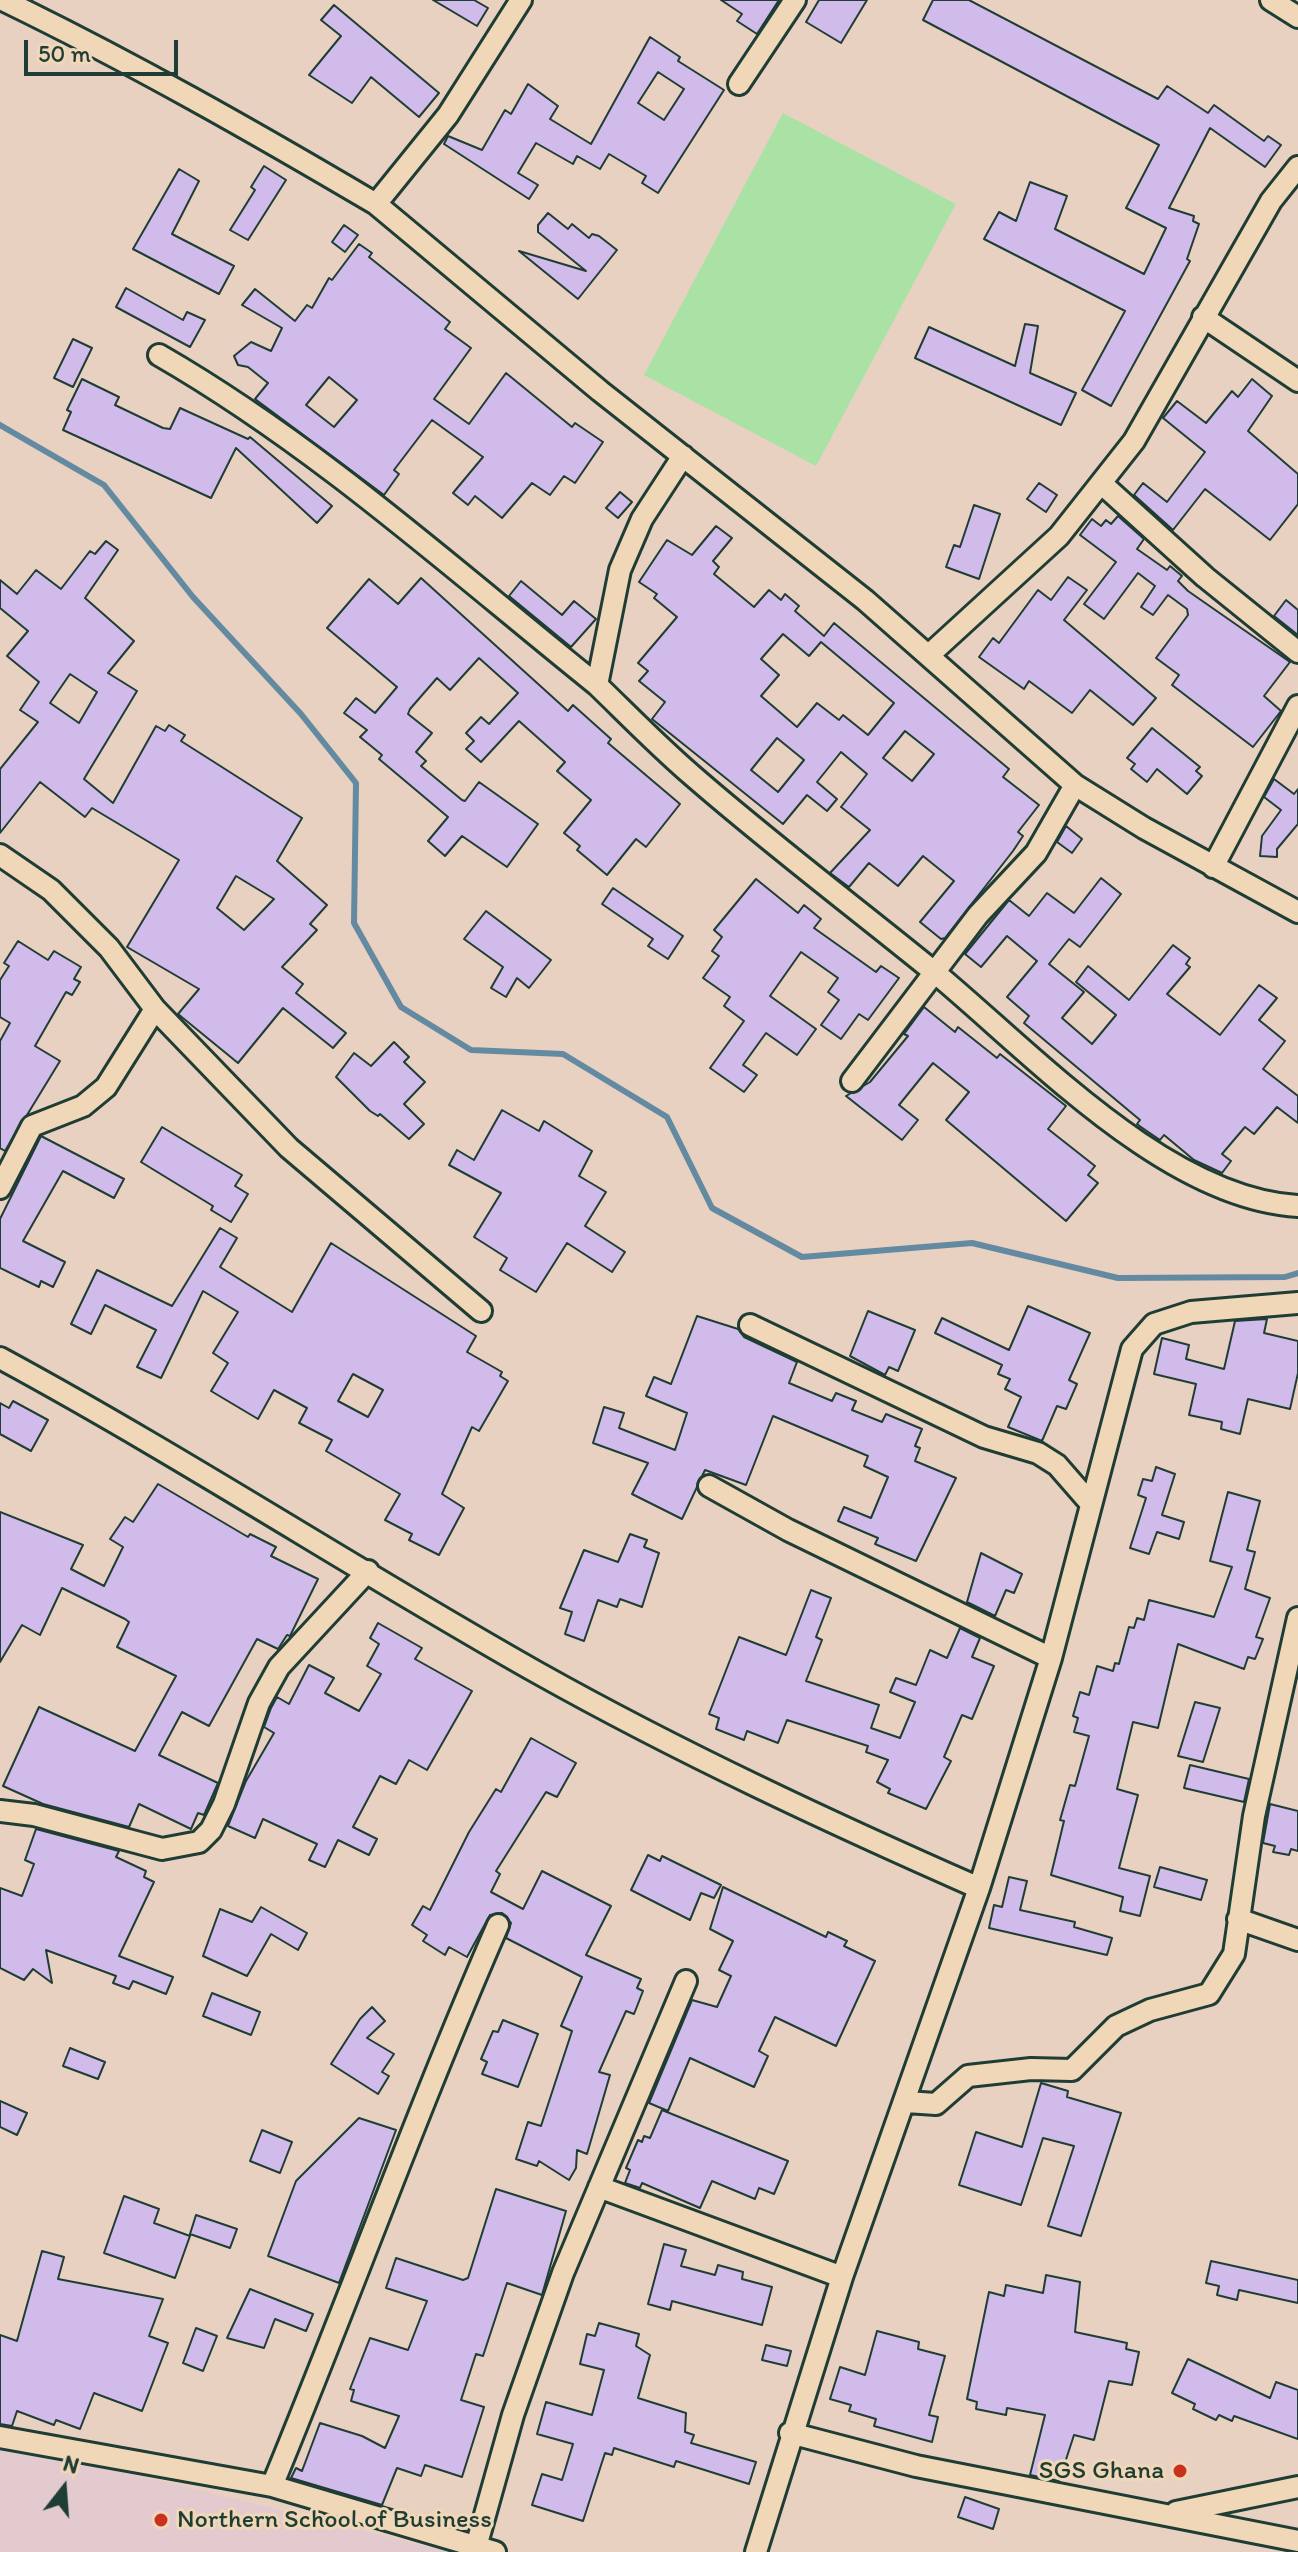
<!DOCTYPE html>
<html>
<head>
<meta charset="utf-8">
<style>
  body { margin:0 }
  #map { position:relative; width:1298px; height:2552px; overflow:hidden; background:#e9d1c1; font-family:Itim,sans-serif }
  canvas { display:block }
  .north { position:absolute; left:24px; top:2448px; width:80px; height:80px; -webkit-text-stroke:6px #efd7b7; paint-order:stroke; rotate:17deg; font-size:22px; font-weight:700; line-height:32px; text-align:center; color:#1f3d34 }
  .north::after { content:''; display:block; margin:auto; width:28px; height:36px; background:#1f3d34; clip-path:polygon(50% 0,100% 100%,50% 72%,0 100%) }
  .scale { position:absolute; left:24px; top:40px; width:154px; height:36px; box-sizing:border-box; border:4px solid #1f3d34; border-top:0; padding-left:10px; font-size:24px; line-height:28px; white-space:nowrap; color:#1f3d34; -webkit-text-stroke:6px #efd7b7; paint-order:stroke }
</style>
</head>
<body>
<div id="map">
<canvas width="1298" height="2552"></canvas>
<div class="north">N</div>
<div class="scale">50 m</div>
</div>
<script>
const ctx = document.querySelector('canvas').getContext('2d');
ctx.lineJoin = 'round';
function fillPath(path, color) {
  ctx.fillStyle = color;
  ctx.fill(path, 'evenodd');
}
function trace(path, color, width, dash) {
  ctx.strokeStyle = color;
  ctx.lineWidth = width;
  ctx.lineCap = dash ? 'butt' : 'round';
  ctx.setLineDash(dash || []);
  ctx.stroke(path);
}
function drawText(font, color, halo, rows, align = 'center') {
  ctx.font = font + ' Itim,sans-serif';
  ctx.lineWidth = 6;
  ctx.setLineDash([]);
  ctx.textBaseline = 'middle';
  ctx.strokeStyle = halo;
  ctx.fillStyle = color;
  for (const [text, x, y, turn = 0] of rows) {
    ctx.save();
    ctx.translate(x, y);
    ctx.rotate((+turn || 0) * Math.PI / 180);
    ctx.textAlign = isNaN(turn) ? turn : align;
    if (halo) ctx.strokeText(text, 0, 0);
    ctx.fillText(text, 0, 0);
    ctx.restore();
  }
}
fillPath(new Path2D(`
  M0,2445L196,2489L449,2552H0Z`), '#e2cace');
fillPath(new Path2D(`
  M783,113L956,204L816,466L644,375Z`), '#aae1a4');
trace(new Path2D(`
  M0,425L104,485L193,597L301,714L356,783L354,923L401,1007L471,1050L563,1054L667,1117L712,1208L802,1257L972,1243L1118,1278L1285,1277L1298,1273`), '#638aa1', 6);
const building = new Path2D(`
  M433,0H474L488,8L477,26Z
  M721,0H779L757,34L737,21L742,14Z
  M819,0H867L841,43L806,22Z
  M933,0H969L1158,99L1167,86L1208,113L1214,105L1264,141L1268,136L1281,145L1265,167L1210,128L1169,208L1194,216L1193,221L1199,224L1187,259L1190,261L1111,406L1082,390L1125,311L984,239L999,212L1016,221L1030,182L1067,196L1055,229L1144,274L1166,228L1126,208L1159,145L923,20Z
  M334,5L439,93L419,117L371,77L352,103L309,75L341,36L321,20Z
  M650,37L680,57L678,61L724,90L658,193L642,183L646,176L609,154L600,169L577,156L573,164L536,143L518,173L538,185L529,199L444,144L448,136L482,150L505,110L511,114L528,84L558,106L550,119L591,144ZM658,72L684,89L664,120L638,103Z
  M264,166L286,180L248,240L230,230L255,190L251,187Z
  M179,169L199,181L172,234L234,266L219,294L133,249Z
  M548,213L568,229L572,224L589,238L592,234L599,236L617,250L578,299L519,251L586,271L538,232V225Z
  M344,225L358,235L345,252L332,242Z
  M359,244L372,253L369,257L450,322L445,329L471,348L434,399L469,424L506,373L572,427L575,423L603,442L575,483L564,476L550,495L532,483L502,518L475,496L468,505L453,493L483,457L432,420L394,470L399,474L384,495L255,399L268,383L248,367L238,365L234,356L251,342L271,351L282,328L242,305L255,289L295,321L307,305L312,308L329,278L332,280ZM329,377L357,400L334,427L306,405Z
  M126,288L183,320L187,312L205,320L190,347L116,307Z
  M1025,324L1038,326L1030,373L1076,393L1061,425L915,358L929,327L1015,366Z
  M73,339L92,348L73,387L54,378Z
  M82,379L119,397L115,405L163,428L170,429L180,408L248,439L250,437L332,506L317,523L236,448L211,498L63,430L71,412L67,410Z
  M1252,379L1272,396L1248,431L1298,474V504L1270,540L1205,489L1173,530L1134,495L1143,483L1167,502L1205,452L1163,418L1177,401L1206,423L1232,391L1238,397Z
  M1039,483L1057,495L1046,512L1027,499Z
  M620,492L632,502L618,518L606,508Z
  M974,505L1000,514L979,579L946,567L954,545L960,547Z
  M1118,516L1144,539L1137,549L1167,570L1170,566L1182,576L1178,581L1188,591L1290,662L1264,696L1281,711L1253,747L1172,685L1179,675L1156,658L1188,615L1187,609L1168,595L1153,615L1141,607L1155,586L1138,573L1104,619L1084,604L1116,562L1080,535L1092,519L1101,526L1106,520L1111,524Z
  M716,526L732,538L713,561L719,567L714,574L754,607L769,590L781,600L785,594L799,606L795,611L824,636L834,623L1009,769L1003,777L1039,805L1018,832L1023,836L1013,851L945,938L941,939L920,922L954,881L923,856L898,886L869,863L849,887L830,873L870,830L841,807L867,774L841,752L817,782L837,799L827,811L807,795L783,824L652,719L665,702L639,681L648,671L638,663L677,617L654,598L657,594L639,582L667,540L692,555ZM783,634L809,656L821,642L894,703L868,735L843,715L839,720L817,703L797,727L761,696L779,675L761,659ZM905,731L934,754L912,781L883,758ZM777,738L804,760L778,792L751,770Z
  M106,541L118,550L85,598L134,641L108,673L137,691L84,779L113,803L156,726L165,731L169,725L185,735L181,741L302,818L277,861L327,905L310,924L317,930L282,967L303,984L296,993L346,1033L333,1048L283,1008L238,1063L178,1014L199,989L127,947L179,860L92,808L85,817L40,782L0,833V769L38,722L20,710L39,682L7,656L28,631L0,608V580L17,594L36,570L61,589L90,551L95,554ZM70,674L97,692L79,723L50,703ZM236,876L274,899L244,930L217,908Z
  M1068,577L1087,590L1064,620L1156,698L1133,725L1090,690L1072,713L1029,681L1024,689L979,657L993,638L999,643L1038,590L1051,600Z
  M421,578L568,711L573,705L611,739L608,743L680,804L646,847L636,839L607,875L577,850L580,846L564,833L591,800L557,771L565,762L519,721L481,762L466,749L474,741L466,733L481,717L489,724L518,693L479,658L450,690L437,678L410,709L408,714L432,733L416,752L426,761L421,766L462,800L465,801L479,782L538,824L507,867L462,836L445,856L428,841L448,817L379,759L382,755L360,737L367,730L344,713L356,698L375,713L397,687L327,628L369,579L398,604Z
  M521,581L562,615L574,601L596,619L571,647L509,596Z
  M1286,600L1298,610V635L1274,616Z
  M1152,728L1200,767L1196,771L1202,776L1187,794L1157,769L1147,782L1131,769L1135,764L1127,758Z
  M1274,779L1294,794L1298,789V824L1277,849V857L1260,856L1262,836L1281,810L1264,797Z
  M1066,826L1082,839L1072,853L1057,842Z
  M1101,878L1121,894L1080,947L1069,939L1049,964L1084,992L1062,1018L1092,1044L1116,1015L1076,982L1088,966L1129,1000L1173,945L1190,958L1186,964L1190,967L1167,994L1220,1035L1259,985L1277,998L1259,1020L1285,1041L1263,1069L1298,1096V1123L1277,1107L1254,1134L1245,1127L1222,1154L1231,1161L1222,1173L1194,1160L1164,1135L1160,1140L1141,1127L1137,1124L1140,1120L1024,1023L1029,1016L1007,997L1037,961L1007,936L981,967L965,954L1009,900L1029,916L1047,893L1074,913Z
  M756,879L798,913L804,905L821,919L814,928L876,972L881,966L899,978L868,1020L859,1014L841,1039L821,1025L839,1000L828,992L838,978L801,952L770,996L816,1029L797,1055L766,1033L743,1065L757,1075L744,1092L710,1068L744,1021L724,1006L730,997L703,978L719,956L712,951L722,937L714,930Z
  M613,888L683,936L668,959L648,946L653,939L602,904Z
  M486,911L551,960L529,988L517,978L506,997L491,988L503,967L464,939Z
  M18,941L48,960L54,951L81,967L74,979L80,982L72,995L66,992L35,1046L60,1061L5,1151L0,1148V1041L10,1023L0,1017V980L9,966L4,963Z
  M924,1007L955,1032L958,1027L997,1058L1000,1054L1066,1106L1048,1129L1095,1166L1088,1175L1098,1183L1066,1221L946,1120L969,1092L933,1063L899,1105L918,1120L902,1140L846,1096L870,1082L908,1036L904,1034Z
  M394,1042L409,1057L404,1062L425,1082L404,1104L424,1124L409,1139L380,1114L378,1116L370,1111L336,1077L354,1053L371,1066Z
  M502,1110L539,1131L544,1121L592,1151L579,1176L606,1192L585,1226L625,1252L612,1272L567,1243L536,1292L500,1270L507,1258L474,1237L501,1193L449,1165L457,1150L474,1160Z
  M162,1127L242,1175L235,1186L248,1194L231,1222L211,1210L213,1206L141,1162Z
  M41,1136L124,1179L114,1198L63,1171L23,1241L65,1262L53,1287L41,1281L39,1287L0,1268V1219Z
  M220,1228L237,1238L220,1267L292,1312L331,1243L476,1336L467,1352L502,1372L500,1376L508,1381L479,1431L472,1427L442,1494L464,1508L439,1555L409,1540L412,1534L385,1520L400,1494L326,1451L332,1440L299,1423L307,1408L274,1390L258,1419L211,1391L228,1363L213,1353L238,1312L203,1291L161,1378L137,1367L156,1330L105,1305L91,1334L71,1324L97,1270L172,1306ZM353,1374L383,1390L368,1417L338,1401Z
  M1028,1306L1090,1333L1069,1380L1077,1384L1066,1409L1057,1406L1042,1441L1008,1427L1021,1397L1005,1389L1010,1379L998,1374L1002,1365L935,1333L942,1318L1009,1350Z
  M868,1311L915,1330L898,1371L889,1367L885,1375L850,1356Z
  M697,1316L738,1329L744,1337L797,1362L789,1383L832,1401L836,1393L856,1401L852,1410L882,1422L886,1414L922,1429L915,1446L920,1448L915,1461L956,1478L916,1561L875,1544L878,1538L838,1521L844,1507L871,1518L888,1477L864,1466L868,1456L773,1416L746,1485L705,1470L682,1519L632,1494L648,1463L593,1443L604,1407L624,1413L619,1428L675,1450L687,1413L646,1396L654,1377L671,1384Z
  M1267,1319L1264,1333L1298,1341V1373L1290,1409L1248,1399L1240,1434L1221,1429L1222,1422L1189,1415L1196,1384L1154,1374L1162,1338L1189,1345L1186,1359L1224,1369L1235,1321Z
  M13,1401L48,1420L31,1451L0,1434V1403L9,1408Z
  M1156,1467L1175,1474L1162,1515L1184,1522L1179,1539L1157,1532L1149,1554L1130,1548L1146,1498L1138,1495L1143,1479L1152,1481Z
  M158,1484L248,1537L250,1534L276,1547L271,1556L318,1579L290,1636L287,1635L278,1649L257,1639L209,1726L182,1712L159,1755L218,1783L204,1815L198,1813L191,1829L139,1804L129,1827L43,1804L3,1786L39,1707L135,1751L176,1676L117,1647L129,1622L125,1619L62,1588L40,1635L22,1625L0,1662V1512L83,1545L71,1569L104,1586L123,1547L110,1539L125,1517L133,1522Z
  M1228,1492L1260,1501L1247,1550L1255,1552L1245,1589L1270,1598L1256,1637L1263,1639L1255,1659L1248,1657L1244,1669L1178,1644L1158,1728L1133,1722L1117,1789L1138,1795L1119,1868L1150,1876L1140,1916L1120,1911L1123,1897L1051,1875L1064,1821L1060,1820L1070,1785L1075,1786L1089,1736L1074,1732L1078,1718L1073,1716L1080,1692L1089,1695L1097,1666L1113,1671L1115,1663L1119,1664L1129,1627L1134,1628L1137,1618L1144,1620L1149,1600L1214,1617L1232,1567L1210,1561Z
  M630,1534L647,1540L644,1547L659,1553L642,1607L620,1599L617,1607L598,1600L584,1641L565,1634L572,1612L560,1608L584,1550L618,1562Z
  M981,1553L1022,1574L1014,1593L1006,1590L995,1616L967,1602Z
  M811,1590L831,1598L816,1637L822,1640L806,1681L879,1705L871,1728L900,1738L915,1702L890,1692L896,1678L916,1685L930,1650L947,1658L960,1628L980,1638L972,1657L994,1666L972,1719L962,1715L944,1757L951,1761L926,1809L888,1793L890,1789L877,1782L888,1760L866,1752L868,1746L787,1720L778,1743L747,1731L744,1740L716,1729L719,1718L709,1714L739,1637L786,1655Z
  M378,1623L422,1648L415,1659L472,1691L427,1770L409,1760L396,1784L380,1776L353,1827L377,1839L369,1855L338,1840L325,1867L309,1860L317,1844L263,1819L255,1838L228,1826L246,1781L274,1733L264,1727L271,1708L277,1697L289,1704L309,1665L334,1678L325,1693L359,1711L381,1674L367,1666L379,1644L370,1638Z
  M1195,1702L1220,1708L1203,1762L1178,1756Z
  M531,1738L576,1763L557,1797L546,1792L496,1871L500,1874L491,1892L523,1909L542,1871L611,1906L586,1955L641,1979L637,1988L643,1991L634,2014L626,2011L599,2072L610,2075L587,2154L577,2150L576,2168L569,2180L539,2161L537,2166L516,2159L528,2122L541,2126L572,2031L561,2026L582,1977L506,1938L511,1923L502,1913L490,1915L467,1957L449,1947L445,1955L423,1941L427,1935L412,1925L423,1906L430,1910L469,1832L496,1789L501,1792Z
  M1190,1765L1249,1779L1244,1802L1184,1788Z
  M1270,1804L1298,1811V1851L1291,1849L1289,1855L1273,1852L1275,1846L1263,1843Z
  M36,1829L119,1851L116,1857L146,1871L144,1877L154,1882L119,1956L173,1977L166,1994L133,1981L129,1989L113,1983L116,1976L46,1950L52,1983L33,1969L24,1980L0,1968V1888L22,1896L34,1864L25,1860Z
  M648,1855L660,1861L662,1856L721,1885L714,1898L701,1893L690,1920L631,1890Z
  M1160,1867L1207,1880L1201,1900L1154,1887Z
  M1009,1877L1027,1881L1020,1910L1075,1922L1074,1927L1112,1938L1107,1955L989,1928L994,1905L1002,1907Z
  M723,1887L826,1937L828,1932L847,1941L844,1946L875,1961L836,2046L775,2017L759,2051L768,2056L754,2087L690,2058L668,2111L649,2103L692,2000L717,2007L731,1976L719,1970L733,1941L710,1929Z
  M261,1907L307,1933L298,1950L271,1934L247,1976L203,1956L220,1909L252,1922Z
  M212,1993L260,2012L251,2035L203,2016Z
  M372,2007L385,2021L367,2038L394,2054L382,2072L389,2076L378,2094L331,2064L360,2019Z
  M503,2020L538,2034L518,2087L482,2074L487,2062L481,2059L493,2031L498,2032Z
  M70,2048L105,2062L98,2079L63,2066Z
  M1041,2083L1068,2091L1067,2097L1121,2113L1081,2236L1048,2226L1074,2146L1043,2138L1021,2205L959,2185L976,2132L1022,2147Z
  M0,2101L27,2113L17,2135L0,2127Z
  M662,2110L788,2161L774,2194L759,2188L755,2199L712,2181L700,2208L642,2183L640,2188L625,2183L630,2170L626,2168L638,2140L642,2142L644,2136L650,2138Z
  M359,2118L396,2130L339,2283L268,2256L296,2181Z
  M262,2130L292,2142L280,2173L250,2161Z
  M496,2189L566,2211L542,2295L507,2283L483,2356L476,2354L461,2400L484,2407L462,2477L425,2465L421,2476L397,2468L382,2505L291,2478L296,2468L302,2471L320,2423L362,2436L385,2448L399,2416L351,2401L354,2390L350,2389L370,2338L408,2350L427,2301L386,2288L396,2258L463,2280L468,2278Z
  M124,2196L159,2209L154,2223L190,2236L175,2278L104,2253Z
  M196,2215L237,2229L230,2248L190,2234Z
  M664,2244L686,2250L681,2266L715,2275L718,2265L743,2272L742,2279L772,2287L762,2325L672,2301L670,2310L648,2304Z
  M42,2251L64,2257L58,2279L163,2299L149,2336L168,2343L142,2411L94,2393L80,2429L56,2420L54,2425L17,2411L12,2426L0,2424V2335L17,2341Z
  M1211,2261L1298,2280V2303L1239,2290L1237,2300L1217,2295L1219,2286L1206,2283Z
  M1046,2275L1080,2282L1075,2332L1127,2343L1126,2349L1139,2352L1132,2385L1109,2381L1094,2440L1074,2435L1059,2481L1030,2475L1045,2415L1007,2408L1006,2415L976,2409L977,2402L967,2399L989,2292L1004,2296L1006,2285L1043,2293Z
  M250,2289L313,2314L306,2331L275,2319L264,2348L227,2338Z
  M599,2323L639,2334L636,2346L650,2355L638,2398L686,2413L685,2432L694,2435L691,2443L756,2462L749,2484L676,2461L674,2467L614,2448L612,2455L605,2453L583,2521L532,2505L542,2474L562,2480L573,2444L537,2434L546,2402L592,2415L604,2370L580,2364L587,2334L595,2336Z
  M196,2328L217,2336L203,2371L183,2363Z
  M877,2331L919,2342L918,2349L945,2356L929,2415L938,2417L932,2442L874,2426L876,2419L849,2411L851,2405L830,2399L840,2367L865,2375Z
  M766,2345L791,2351L787,2366L762,2360Z
  M1188,2359L1270,2398L1276,2382L1298,2390V2439L1234,2416L1232,2421L1219,2415L1216,2420L1193,2409L1195,2404L1172,2393Z
  M965,2497L999,2509L993,2529L958,2517Z`);
fillPath(building, '#d1bbeb');
trace(building, '#1f3d34', 2);
const minor = new Path2D(`
  M3,0C131,62 254,132 376,204
  M521,0L448,115L376,204L600,391L865,600L1075,785L1144,828L1298,912
  M1271,0L1298,17
  M739,84L795,0
  M1203,317L1298,381
  M159,355C317,446 455,571 597,685
  M683,456L642,519L620,570L597,685C629,716 660,748 694,777C771,844 853,906 933,971C1031,1052 1166,1199 1298,1206
  M1101,483L1205,577L1298,652
  M929,655L1059,536L1134,441L1271,201L1298,167
  M0,855L51,890L109,948L155,1009L289,1148L481,1311
  M1213,867L1298,706
  M852,1081L978,915L1036,853L1075,785
  M0,1188L32,1126L83,1106L106,1087L155,1009
  M750,1325L984,1437L1038,1453L1057,1465L1091,1504
  M0,1358C183,1457 357,1571 538,1673C681,1753 829,1822 979,1888
  M709,1486L788,1530L1051,1658
  M0,1811L34,1815L162,1849L199,1842L211,1830L224,1804L259,1703L279,1667L368,1571
  M1238,1919L1298,1940
  M906,2102L936,2104L968,2076L1031,2069L1072,2070L1116,2026L1150,2010L1209,1994L1234,1954L1254,1816L1298,1618
  M599,2187L842,2277
  M790,2433L916,2466L1298,2541
  M0,2437L272,2486L495,2552
  M272,2486C349,2300 417,2110 498,1925
  M1176,2512L1298,2487
  M476,2547L513,2415L563,2273L686,1981
  M756,2552L842,2277L979,1888L1051,1658L1132,1349L1154,1324L1191,1312L1298,1303`);
trace(minor, '#1f3d34', 26);
trace(minor, '#efd7b7', 20);
for (const [x, y, r, color] of [
  [1180,2471,8,"#c8321e"],
  [161,2520,8,"#c8321e"]
]) {
  const dot = new Path2D();
  dot.arc(x, y, r, 0, 2 * Math.PI);
  ctx.fillStyle = color;
  ctx.fill(dot);
  trace(dot, '#efd7b7', 3);
}
drawText('26px', '#1f3d34', '#efd7b7', [
  ["SGS Ghana",1164,2471],
  ["Northern School of Business",177,2520,"left"]
], 'right');
</script>
</body>
</html>
